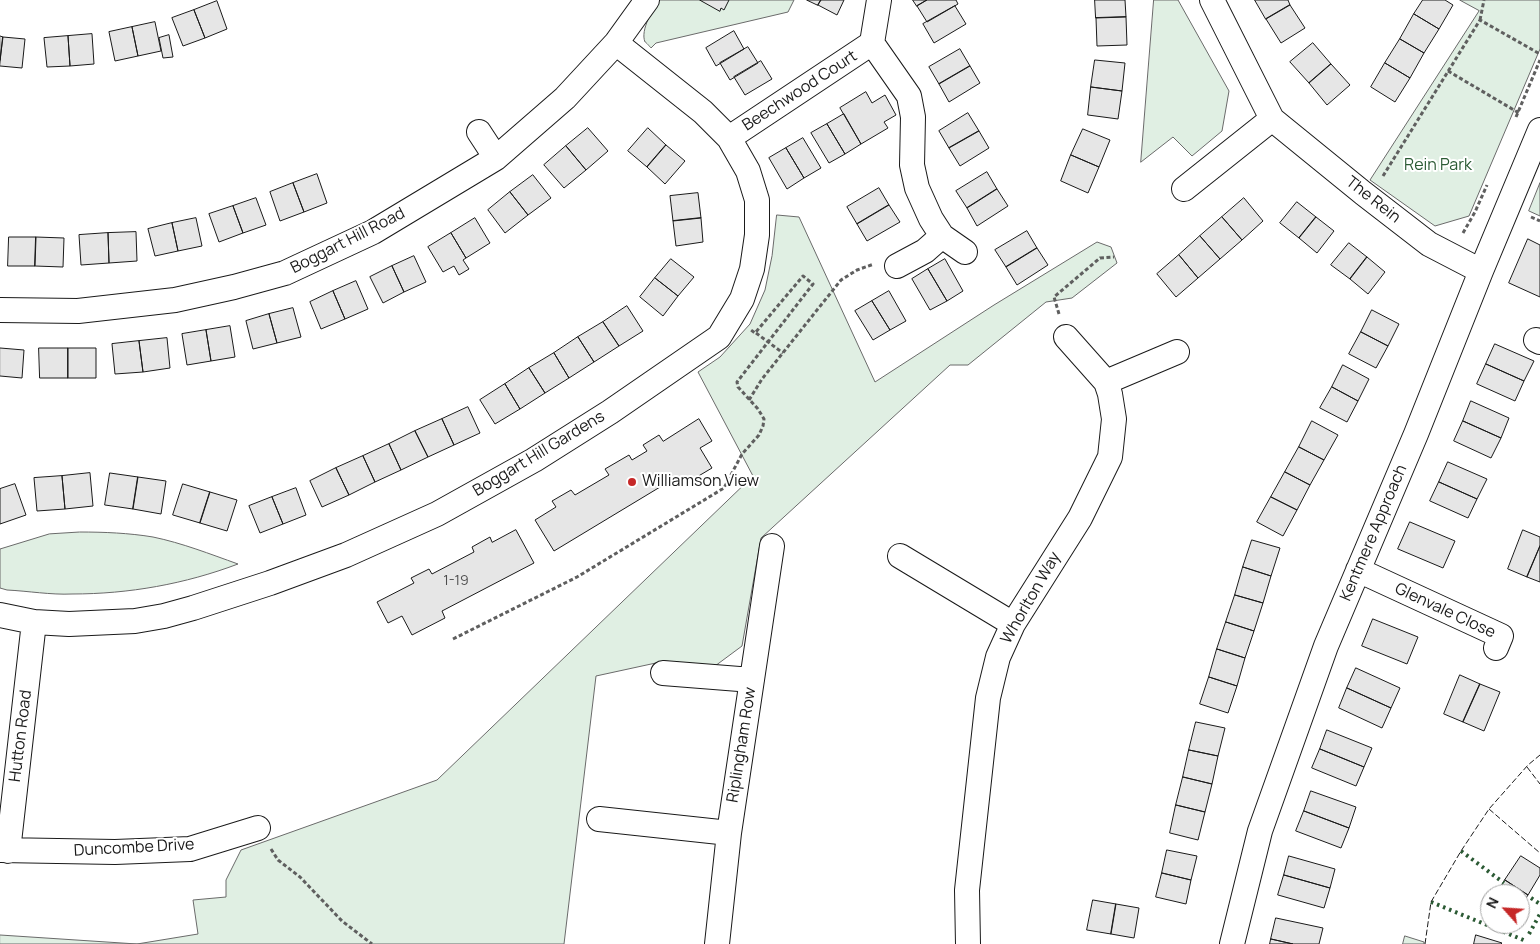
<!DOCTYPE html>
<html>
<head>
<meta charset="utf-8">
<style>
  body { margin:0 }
  #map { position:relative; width:1540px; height:944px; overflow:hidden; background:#fff; font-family:Manrope,sans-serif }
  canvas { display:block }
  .north { position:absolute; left:1480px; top:884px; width:50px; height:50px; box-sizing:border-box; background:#fff; border:1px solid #a3a3a3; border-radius:50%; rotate:296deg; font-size:14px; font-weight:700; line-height:20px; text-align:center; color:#1a1a1a }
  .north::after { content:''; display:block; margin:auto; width:18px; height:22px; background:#c62828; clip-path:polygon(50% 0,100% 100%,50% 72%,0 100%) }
</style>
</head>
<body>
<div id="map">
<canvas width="1540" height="944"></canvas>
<div class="north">N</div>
</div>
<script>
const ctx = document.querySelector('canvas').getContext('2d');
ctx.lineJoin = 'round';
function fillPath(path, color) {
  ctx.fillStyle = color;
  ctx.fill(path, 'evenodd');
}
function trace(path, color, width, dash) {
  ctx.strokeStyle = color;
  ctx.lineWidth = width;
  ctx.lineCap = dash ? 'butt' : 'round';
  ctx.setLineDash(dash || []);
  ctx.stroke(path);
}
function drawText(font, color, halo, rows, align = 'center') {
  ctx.font = font + ' Manrope,sans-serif';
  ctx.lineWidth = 4;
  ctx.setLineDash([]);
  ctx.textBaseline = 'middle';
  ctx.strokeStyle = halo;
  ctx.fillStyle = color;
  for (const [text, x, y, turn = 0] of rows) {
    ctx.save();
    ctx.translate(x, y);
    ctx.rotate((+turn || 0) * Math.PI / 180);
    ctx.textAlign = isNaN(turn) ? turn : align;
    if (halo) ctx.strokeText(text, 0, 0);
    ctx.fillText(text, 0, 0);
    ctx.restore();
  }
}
const green = new Path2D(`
  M659,0H794L788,12L656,43L651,48C650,47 646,42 645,42C640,30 653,9 659,0Z
  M1154,0H1178L1229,91L1222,131L1192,156L1173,137L1141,162Z
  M1460,0H1540V49L1469,216L1435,226L1370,180L1479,11Z
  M1540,183V216L1529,211Z
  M777,215L799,217L875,382L994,305L1097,242L1111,247L1117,263L1072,298L1046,302L968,365H950L761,538L742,646L715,666L665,661L596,676L564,944H137L198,934L193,900L226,897V880L241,850L437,780L753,476L698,372L720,357L750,324L765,290L772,256Z
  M80,532C104,532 129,533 153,537C182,543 210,554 238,564C185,584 129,594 72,594C51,595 28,591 7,590L0,588V549L49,534Z
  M0,935L137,944H0Z
  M1405,936L1424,942V944H1403Z`);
fillPath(green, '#e0efe3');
trace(green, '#6a6a6a', 1);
const building = new Path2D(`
  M700,0H729L724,10L721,8L720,11Z
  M807,0H821L818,5Z
  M821,0H844L837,15L818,5Z
  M913,0H927L917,6Z
  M927,0H956L958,4L927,22L917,6Z
  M1095,0H1125L1126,17L1096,18Z
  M1255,0H1288L1290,5L1266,19Z
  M1423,0H1445L1453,5L1439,29L1414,14Z
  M217,1L227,29L205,38L194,10Z
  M1290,5L1305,28L1281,43L1266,19Z
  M955,6L966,24L934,43L923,24Z
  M194,10L205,38L183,46L172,18Z
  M1414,14L1439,29L1424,53L1400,39Z
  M1126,17L1127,45L1097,46L1096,18Z
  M155,22L161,51L138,56L132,27Z
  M132,27L138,56L115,61L109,32Z
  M734,31L744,49L716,66L706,48Z
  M92,34L94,64L70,66L68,36Z
  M169,35L173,57L163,58L159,38Z
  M0,36L3,37L0,60Z
  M68,36L70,66L47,67L44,38Z
  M3,37L25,39L22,68L0,66Z
  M1400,39L1424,53L1410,78L1385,63Z
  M1313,43L1331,64L1309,83L1290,62Z
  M748,47L758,63L730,80L720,63Z
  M960,49L970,66L939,84L929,67Z
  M1095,60L1125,63L1122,91L1091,87Z
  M761,61L772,79L745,95L734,77Z
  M1385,63L1410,78L1395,102L1371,87Z
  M1331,64L1350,85L1327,105L1309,83Z
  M970,66L980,83L949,102L939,84Z
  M1091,87L1122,91L1118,119L1088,115Z
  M866,92L872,103L885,95L896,115L884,122L888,128L861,144L840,108Z
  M968,113L979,131L949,148L939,131Z
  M844,114L861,144L845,154L827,124Z
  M827,124L845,154L829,163L811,133Z
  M588,128L608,151L586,170L566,146Z
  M648,128L666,145L647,167L628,151Z
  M1083,129L1110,140L1099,167L1071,155Z
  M979,131L989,148L960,166L949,148Z
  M803,138L821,168L804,178L786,148Z
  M666,145L685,161L665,184L647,167Z
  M566,146L586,170L564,188L544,165Z
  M786,148L804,178L787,189L769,158Z
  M1071,155L1099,167L1088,193L1061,181Z
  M987,172L997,189L967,208L956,191Z
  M317,174L327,203L304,212L293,183Z
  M533,175L551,198L528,215L510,192Z
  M293,183L304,212L280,221L270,192Z
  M879,188L889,205L857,224L847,207Z
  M997,189L1008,206L977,226L967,208Z
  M510,192L528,215L505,233L488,210Z
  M698,193L701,218L673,221L670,196Z
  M256,198L266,225L243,233L233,206Z
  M1244,198L1263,221L1242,240L1222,217Z
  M1297,202L1316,217L1299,238L1280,223Z
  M889,205L900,222L867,241L857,224Z
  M233,206L243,233L219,242L209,214Z
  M1222,217L1242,240L1220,259L1200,236Z
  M1316,217L1334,231L1317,253L1299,238Z
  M196,218L202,246L178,251L172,223Z
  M475,218L490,243L466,258L451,233Z
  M701,218L703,242L676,246L673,221Z
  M172,223L178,251L155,256L148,229Z
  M1027,231L1037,248L1006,267L995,250Z
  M136,232L137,261L109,263L108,233Z
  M108,233L109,263L81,265L79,235Z
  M451,233L466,258L463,260L469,269L459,275L454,266L443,272L428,247Z
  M1200,236L1220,259L1198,278L1179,255Z
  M9,237H36L35,266H8Z
  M36,237L64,238L63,267L35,266Z
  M1528,239L1540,245V297L1509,283Z
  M1349,243L1367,257L1350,279L1331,265Z
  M1037,248L1048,265L1017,285L1006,267Z
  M1179,255L1198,278L1176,297L1157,274Z
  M414,256L426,282L404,292L392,266Z
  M1367,257L1385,272L1368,294L1350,279Z
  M671,259L694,277L678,296L655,278Z
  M945,259L963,291L947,301L928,269Z
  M392,266L404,292L383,303L370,277Z
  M928,269L947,301L930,310L912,279Z
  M655,278L678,296L663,316L640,297Z
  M356,281L368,309L345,319L333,291Z
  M333,291L345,319L321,329L310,302Z
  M889,291L906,321L890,330L872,301Z
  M872,301L890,330L873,340L855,311Z
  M627,306L643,331L619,346L603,322Z
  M293,308L301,337L277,343L269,314Z
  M1372,310L1399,324L1388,346L1361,332Z
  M269,314L277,343L253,349L246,321Z
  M603,322L619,346L594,362L578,337Z
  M230,326L235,357L211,361L206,330Z
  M206,330L211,361L187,365L182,334Z
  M1361,332L1388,346L1376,368L1349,354Z
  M578,337L594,362L569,378L554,353Z
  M167,338L170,368L143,372L139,341Z
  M139,341L143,372L115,374L112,344Z
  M1495,344L1534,361L1524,381L1486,364Z
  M0,348L24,350L22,378L0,376Z
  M39,348H68V378H40Z
  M68,348H96V378H68Z
  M554,353L569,378L545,393L529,368Z
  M1486,364L1524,381L1515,401L1477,384Z
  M1343,365L1369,379L1358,401L1332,387Z
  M529,368L545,393L520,409L505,384Z
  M505,384L520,409L495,424L480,400Z
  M1332,387L1358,401L1347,422L1320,408Z
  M1471,401L1509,418L1501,438L1463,421Z
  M468,407L480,433L454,445L442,419Z
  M442,419L454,445L428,457L415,431Z
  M699,419L712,441L700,448L712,468L680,487L675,478L554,551L535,520L556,507L552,501L571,490L575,495L609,475L605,469L629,455L632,460L647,451L643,445L659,435L663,441Z
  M1312,421L1338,435L1324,460L1299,447Z
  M1463,421L1501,438L1491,458L1454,441Z
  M415,431L428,457L401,470L389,444Z
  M389,444L401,470L375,482L363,456Z
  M1299,447L1324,460L1310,485L1285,472Z
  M363,456L375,482L349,495L336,468Z
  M1448,462L1487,479L1477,499L1439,482Z
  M336,468L349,495L322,507L310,481Z
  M1285,472L1310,485L1297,510L1271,497Z
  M90,473L93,506L65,509L62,476Z
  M110,473L138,477L133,509L105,505Z
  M62,476L65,509L37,511L34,478Z
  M138,477L166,481L161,514L133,509Z
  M1439,482L1477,499L1468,518L1430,501Z
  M15,484L26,515L0,524V489Z
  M183,484L210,492L200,523L173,515Z
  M296,488L306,515L283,524L272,497Z
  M210,492L237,500L227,531L200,523Z
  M272,497L283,524L260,533L249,506Z
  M1271,497L1297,510L1283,536L1257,522Z
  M1410,522L1455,541L1443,568L1398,549Z
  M516,530L534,563L442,611L445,618L412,635L402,616L388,623L377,602L414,583L411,578L429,569L432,574L474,552L472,547L490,537L492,542Z
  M1523,530L1540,537V546L1527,577L1508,569Z
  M1252,540L1280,548L1271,576L1243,567Z
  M1540,546V582L1527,577Z
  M1243,567L1271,576L1263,603L1235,595Z
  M1235,595L1263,603L1254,631L1226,622Z
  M1373,619L1418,637L1407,664L1362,646Z
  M1226,622L1254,631L1245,658L1217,649Z
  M1217,649L1245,658L1237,686L1209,677Z
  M1356,668L1400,688L1391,708L1347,688Z
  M1460,675L1480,684L1463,722L1444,714Z
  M1209,677L1237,686L1228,713L1200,704Z
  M1480,684L1500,692L1484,731L1463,722Z
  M1347,688L1391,708L1382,728L1339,708Z
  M1196,722L1225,728L1218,756L1189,750Z
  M1327,730L1372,748L1364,767L1320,749Z
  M1320,749L1364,767L1356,786L1312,768Z
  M1189,750L1218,756L1212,784L1183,777Z
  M1183,777L1212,784L1205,812L1176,805Z
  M1311,791L1356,807L1349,828L1304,811Z
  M1176,805L1205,812L1198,840L1170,833Z
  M1304,811L1349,828L1341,848L1296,831Z
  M1167,850L1197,856L1191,880L1162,873Z
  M1289,856L1335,869L1330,888L1284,875Z
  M1521,856L1540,868V875L1528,895L1505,880Z
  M1162,873L1191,880L1186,904L1156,897Z
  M1284,875L1330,888L1324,908L1278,895Z
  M1505,880L1528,895L1520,907V894H1497Z
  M1093,900L1116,904L1111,934L1087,930Z
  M1116,904L1139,908L1134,938L1111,934Z
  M1276,918L1323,928L1319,944H1293L1271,939Z
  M1476,935L1502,943L1501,944H1474Z
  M1271,939L1293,944H1270Z`);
fillPath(building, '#e6e6e6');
trace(building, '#1a1a1a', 1);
const street = new Path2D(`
  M1212,0L1272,119L1363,193L1429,244L1481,271
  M872,43L879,0
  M479,132L496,158
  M729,138L872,43L909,96L913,117L912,165L917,188L931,219L942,236
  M1184,189L1272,119
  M897,266L925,251L942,236L965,252
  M0,310L78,311L175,300L234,287L285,273L373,232L496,158L565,98L616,43L647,0
  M1066,337L1106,382L1177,352
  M1536,340L1540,342
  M900,556L1013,624
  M1358,570L1501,636L1496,648
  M0,615L34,622L69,624L135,621L164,616L193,608L270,583L346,555L437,514L534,460L610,412L719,337L742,299L752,269L757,235V200L748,171L729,138L703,112L616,43
  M663,673L752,680
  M599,819L729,833
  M0,850L115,852L190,849L258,828
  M8,851L34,622
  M717,944L729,833L772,546
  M968,944L967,890L988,698L998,657L1013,624L1080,518L1110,457L1114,419L1110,394L1106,382
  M1232,944L1260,831L1326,646L1416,434L1481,271L1540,130`);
trace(street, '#1a1a1a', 26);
trace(new Path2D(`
  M1480,20L1484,0
  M1448,71L1519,113
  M1516,117L1540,60
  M1383,176L1480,20L1540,54
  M1531,217L1540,221
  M1463,233L1475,212L1487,185
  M1059,314L1054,297L1100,258L1114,257
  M756,333L783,353
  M749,400L762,379L841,280L857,270L874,264
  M453,639L577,577L724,488L742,454L759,435L763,426L764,419L758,409L738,387L737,382L813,284L803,276L755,333L751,330
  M271,849L278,860L300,877L342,921L372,944`), '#5f5f5f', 3, [4, 2.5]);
trace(street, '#fff', 24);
trace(new Path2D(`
  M1461,851L1504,883
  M1531,898L1540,904
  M1431,902L1526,941
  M1529,934L1540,914`), '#2b5a34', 4, [2.5, 4]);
trace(new Path2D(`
  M1527,767L1540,784
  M1489,809L1540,853
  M1425,944L1431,902L1461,851L1489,809L1528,765L1540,755`), '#1a1a1a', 1, [6, 2.5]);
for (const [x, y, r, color] of [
  [632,482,5,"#c62828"]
]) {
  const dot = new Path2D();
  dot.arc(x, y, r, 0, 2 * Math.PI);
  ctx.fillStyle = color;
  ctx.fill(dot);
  trace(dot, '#fff', 2);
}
drawText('14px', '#4d4d4d', null, [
  ["1-19",456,581]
]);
drawText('16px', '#1a1a1a', '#fff', [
  ["Beechwood Court",800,91,-33],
  ["The Rein",1373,200,38],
  ["Boggart Hill Road",348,241,-27],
  ["Boggart Hill Gardens",539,454,-31],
  ["Kentmere Approach",1374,533,-67],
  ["Whorlton Way",1031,598,-60],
  ["Glenvale Close",1445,611,25],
  ["Hutton Road",21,736,-83],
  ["Riplingham Row",742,745,-81],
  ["Duncombe Drive",134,848,-3]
]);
drawText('16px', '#2b5a34', '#fff', [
  ["Rein Park",1438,166]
]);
drawText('16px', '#1a1a1a', '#fff', [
  ["Williamson View",642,482]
], 'left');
</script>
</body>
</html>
